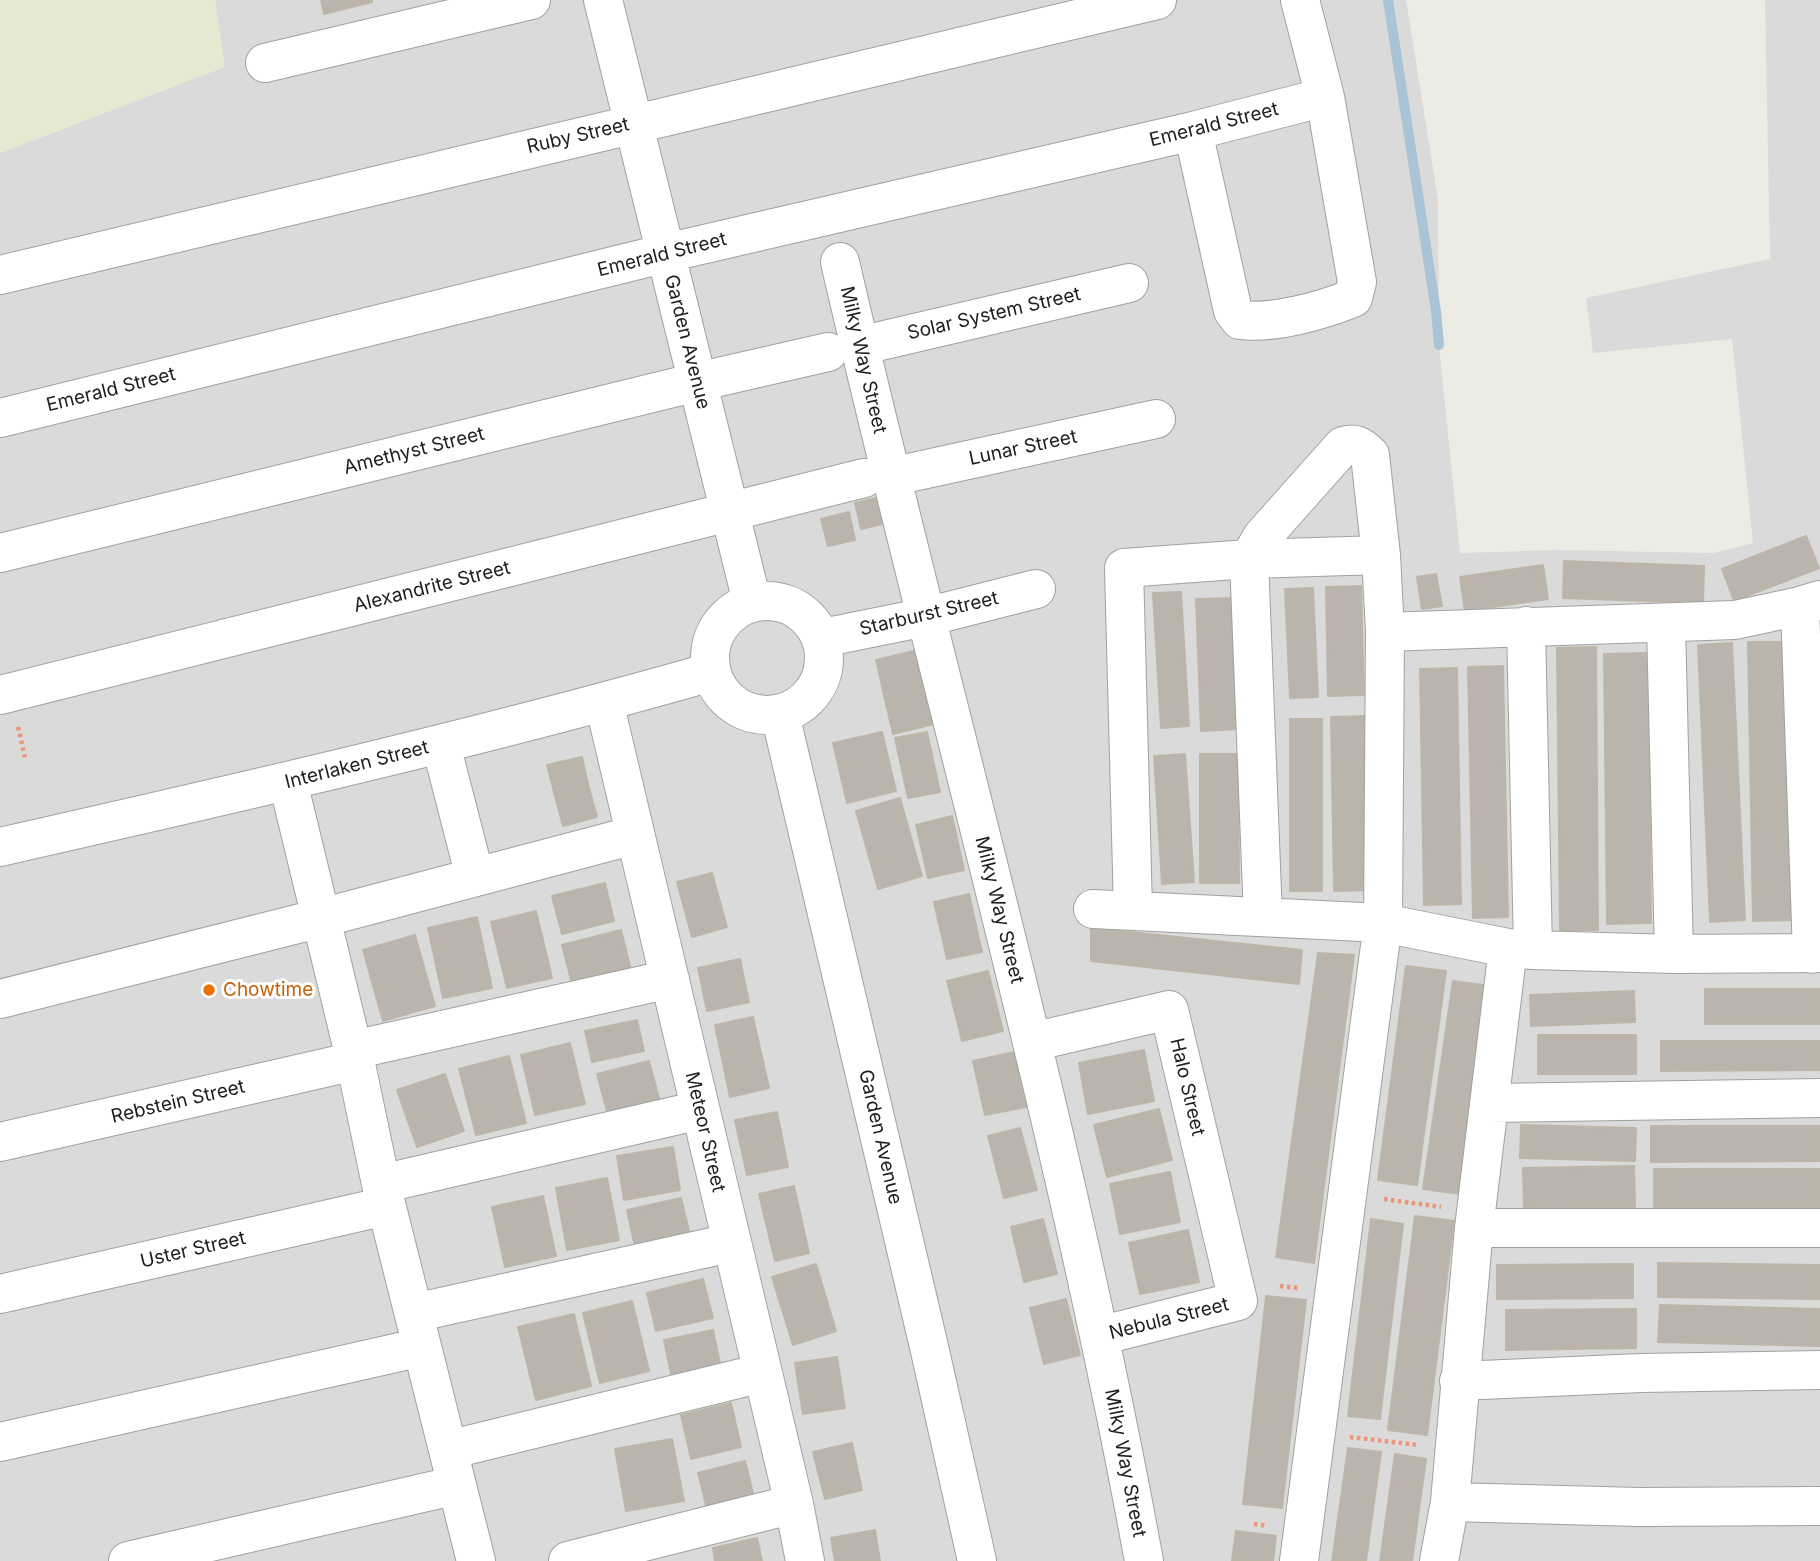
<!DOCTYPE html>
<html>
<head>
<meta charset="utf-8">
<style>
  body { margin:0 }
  canvas { display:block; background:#edece4 }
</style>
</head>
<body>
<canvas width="1820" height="1561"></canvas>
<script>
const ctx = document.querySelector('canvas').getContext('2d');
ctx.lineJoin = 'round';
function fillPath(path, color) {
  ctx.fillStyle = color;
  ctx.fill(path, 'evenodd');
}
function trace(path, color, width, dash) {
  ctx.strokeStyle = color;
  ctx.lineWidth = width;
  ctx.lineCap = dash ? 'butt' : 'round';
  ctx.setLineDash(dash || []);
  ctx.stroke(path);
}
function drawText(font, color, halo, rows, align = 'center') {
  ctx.font = font + ' Inter,sans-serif';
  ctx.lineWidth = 6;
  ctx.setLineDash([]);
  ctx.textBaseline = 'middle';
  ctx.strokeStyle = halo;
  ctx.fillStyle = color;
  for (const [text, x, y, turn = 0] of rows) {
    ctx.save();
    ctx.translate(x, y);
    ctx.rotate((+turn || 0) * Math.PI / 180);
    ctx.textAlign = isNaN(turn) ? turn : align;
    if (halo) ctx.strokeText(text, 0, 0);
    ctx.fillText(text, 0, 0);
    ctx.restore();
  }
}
fillPath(new Path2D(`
  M215,0H1406L1438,199L1439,345L1460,553L1557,550L1714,553L1753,543L1732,339L1593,353L1586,298L1770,259L1765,0H1820V1561H0V153L224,67Z`), '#dbdada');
fillPath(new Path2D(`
  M0,0H215L225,67L0,153Z`), '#e4ead1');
trace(new Path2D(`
  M1388,0L1436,311L1439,345`), '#a8c4d6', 10);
const building = new Path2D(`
  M321,0H372V2L324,14Z
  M875,498L882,524L861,529L855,503Z
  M849,512L855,540L828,546L821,519Z
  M1806,536L1819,568L1734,601L1722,569Z
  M1564,561L1704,566L1703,603L1563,598Z
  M1543,565L1548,599L1465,611L1460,577Z
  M1436,574L1442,606L1422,609L1417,577Z
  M1361,586L1364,695L1328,696L1326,587Z
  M1313,588L1318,697L1290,698L1285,589Z
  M1181,592L1189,726L1161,728L1153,593Z
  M1234,598L1239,729L1201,731L1196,599Z
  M1748,642H1788L1793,920L1753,921Z
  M1732,643L1745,920L1710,922L1698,645Z
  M1596,647L1598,930H1560L1557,648Z
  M918,650L934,724L893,734L876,660Z
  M1648,653L1651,923L1607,924L1604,654Z
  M1503,666L1508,917L1473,918L1468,667Z
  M1457,668L1461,904L1424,905L1420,669Z
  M1367,716L1370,890L1334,891L1331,717Z
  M1290,719H1322V891H1290Z
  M882,732L896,791L847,803L833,743Z
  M927,732L940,792L908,798L895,738Z
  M1185,754L1194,882L1162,884L1154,756Z
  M1200,754H1238L1239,883H1200Z
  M582,757L589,788L555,796L547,765Z
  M589,788L597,817L563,826L555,796Z
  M900,798L922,876L878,889L856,811Z
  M952,816L964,870L928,878L916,825Z
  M712,873L727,927L692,937L677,882Z
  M605,883L614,921L562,934L552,896Z
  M969,894L982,952L947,959L934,902Z
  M536,911L552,978L507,988L491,922Z
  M477,917L492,988L443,998L428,928Z
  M1091,928L1302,950L1299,984L1091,961Z
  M621,930L631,970L572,984L562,945Z
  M415,935L435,1006L383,1021L363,950Z
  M1318,953L1354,955L1314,1263L1276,1257Z
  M740,959L749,1002L707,1011L698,968Z
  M1406,966L1446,971L1417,1185L1378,1180Z
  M988,971L1003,1031L962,1041L947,981Z
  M1453,981L1490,986L1461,1194L1423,1189Z
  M1705,989H1820V1024H1705Z
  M1634,991L1635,1022L1531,1026L1530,995Z
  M753,1017L769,1088L730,1097L715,1025Z
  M637,1020L644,1051L592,1062L585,1031Z
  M1538,1035H1636V1074H1538Z
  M1661,1041H1820V1070L1661,1071Z
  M570,1043L585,1104L535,1115L521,1055Z
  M1144,1050L1154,1101L1088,1114L1079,1063Z
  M1014,1052L1026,1107L985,1115L973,1061Z
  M509,1056L526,1123L476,1135L459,1069Z
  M649,1061L660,1102L608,1115L597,1074Z
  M445,1074L464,1131L417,1147L397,1090Z
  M1159,1109L1172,1160L1107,1177L1094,1125Z
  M777,1112L788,1167L747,1175L735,1120Z
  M1521,1125L1636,1128L1635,1161L1520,1158Z
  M1651,1126H1820V1161L1651,1162Z
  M1020,1128L1037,1190L1004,1198L988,1136Z
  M673,1147L680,1190L624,1200L617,1156Z
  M1634,1166L1635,1207L1524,1209L1523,1168Z
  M1654,1169H1820V1208H1654Z
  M1170,1172L1180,1222L1120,1234L1110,1184Z
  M607,1178L619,1240L567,1250L556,1188Z
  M794,1186L809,1253L775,1261L759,1194Z
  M543,1196L556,1256L505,1267L492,1207Z
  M681,1198L690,1235L635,1247L627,1210Z
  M1415,1216L1454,1221L1427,1435L1388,1430Z
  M1043,1219L1057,1274L1024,1282L1011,1227Z
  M1371,1219L1403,1224L1380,1419L1348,1416Z
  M1188,1230L1199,1282L1140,1294L1129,1243Z
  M1658,1263L1820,1265V1299L1658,1297Z
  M816,1264L836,1331L793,1345L772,1277Z
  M1633,1264V1298L1497,1299V1265Z
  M703,1279L713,1318L656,1331L647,1293Z
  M1266,1296L1306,1300L1282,1508L1243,1504Z
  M1066,1299L1080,1355L1044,1364L1030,1308Z
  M632,1301L649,1371L600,1383L583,1313Z
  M1660,1305L1820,1309V1346L1658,1342Z
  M1636,1309V1348L1506,1350V1310Z
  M574,1314L591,1386L536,1400L518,1327Z
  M713,1330L721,1368L672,1378L664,1340Z
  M837,1357L845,1408L803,1414L795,1363Z
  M731,1403L741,1447L691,1459L681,1415Z
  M672,1439L684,1501L626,1511L615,1449Z
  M852,1443L862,1490L825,1499L813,1452Z
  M1348,1448L1381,1452L1366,1561H1332Z
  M1395,1454L1426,1459L1412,1561H1380Z
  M745,1461L755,1501L708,1513L698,1473Z
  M875,1530L880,1561H835L831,1538Z
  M1236,1531L1276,1536L1273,1561H1232Z
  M757,1538L762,1561H715L713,1548Z`);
fillPath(building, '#bab4ad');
trace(building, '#bdb5a8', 2);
const minor = new Path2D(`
  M603,0L752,602
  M265,63L531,0
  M1193,131L1233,311L1240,320C1274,324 1321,311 1353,298L1357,282L1325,97L1300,0
  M840,262C940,695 1064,1123 1144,1561
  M0,275L1157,0
  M859,346L1129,283
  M0,418L666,253L1193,131L1325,97
  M890,477L1156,419
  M0,553L697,382L828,352
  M710 658a57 57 0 1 1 114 0a57 57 0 1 1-114 0Z
  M1800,606L1812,954
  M1666,624L1674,954
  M1526,626L1533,950
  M1385,632L1735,620L1800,606L1820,600
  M822,638L926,617L1036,589
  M0,695L864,478
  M604,702L794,1504L805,1561
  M780,714L930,1351L977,1561
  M441,745L475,877
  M288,782L353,1050L381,1184L476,1561
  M0,847C238,793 476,739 711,672
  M1093,909L1383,923L1508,948L1533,950L1674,954L1820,953
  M1133,910L1124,568L1249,559L1262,537L1343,446C1355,442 1361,446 1370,455L1381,555L1385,632L1383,923L1299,1561
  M1263,917L1249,559L1381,555
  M0,999L321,918L635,835
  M1032,1042L1169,1010L1238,1301L1099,1336
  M353,1050L670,979
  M1490,1103L1820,1098
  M0,1142L355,1061
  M381,1184L700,1110
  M1474,1228H1820
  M0,1294L386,1206
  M414,1313L730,1243
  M1459,1381L1641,1373L1820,1370
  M0,1442L422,1347
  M448,1450L762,1373
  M1450,1502L1638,1507L1820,1506
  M128,1561L457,1485
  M568,1561L794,1504
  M1439,1561L1450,1502L1474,1228L1508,948`);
trace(minor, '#a1a1a1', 40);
trace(new Path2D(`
  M18,727L25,757
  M1384,1199L1441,1207
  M1280,1286L1298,1288
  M1350,1437L1418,1445
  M1254,1524L1267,1526`), '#eb9777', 4.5, [3.5, 3.5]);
trace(minor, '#fff', 38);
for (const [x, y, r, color] of [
  [209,990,7,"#e8710a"]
]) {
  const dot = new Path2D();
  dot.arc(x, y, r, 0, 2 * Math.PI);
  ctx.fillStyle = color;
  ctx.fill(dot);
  trace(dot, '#fff', 2.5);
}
drawText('19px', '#1d1d1d', '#fff', [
  ["Emerald Street",1214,125,-14],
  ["Ruby Street",578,136,-13],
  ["Emerald Street",662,255,-14],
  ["Solar System Street",994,314,-13],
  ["Garden Avenue",687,342,76],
  ["Milky Way Street",863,360,77],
  ["Emerald Street",111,390,-14],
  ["Lunar Street",1023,448,-12],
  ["Amethyst Street",414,451,-14],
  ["Alexandrite Street",432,587,-14],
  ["Starburst Street",929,614,-13],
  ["Interlaken Street",357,765,-14],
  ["Milky Way Street",999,910,76],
  ["Halo Street",1187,1087,77],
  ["Rebstein Street",178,1102,-13],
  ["Meteor Street",705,1132,77],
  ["Garden Avenue",880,1137,77],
  ["Uster Street",193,1250,-13],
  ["Nebula Street",1169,1319,-14],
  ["Milky Way Street",1125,1463,79]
]);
drawText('19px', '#c56008', '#fff', [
  ["Chowtime",223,990]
], 'left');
</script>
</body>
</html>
